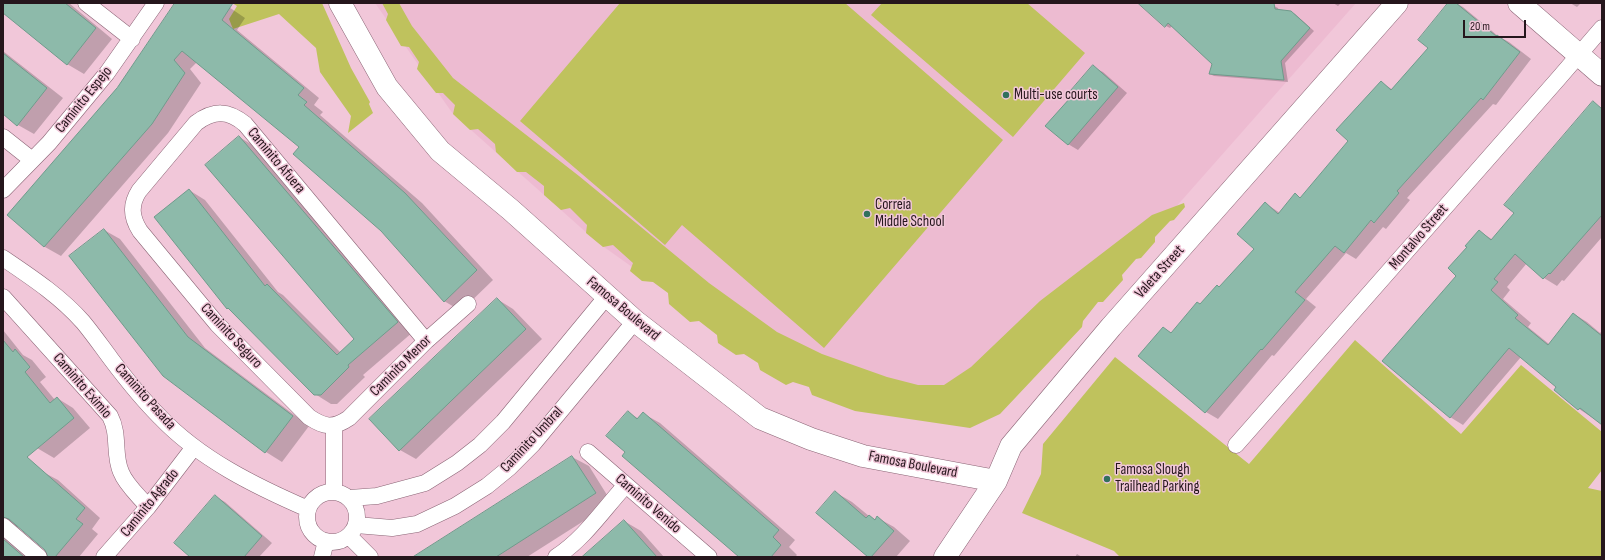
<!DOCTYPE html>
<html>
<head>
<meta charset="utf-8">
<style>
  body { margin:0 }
  #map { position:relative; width:1605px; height:560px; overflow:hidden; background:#f1c7d9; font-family:"Sofia Sans Condensed",sans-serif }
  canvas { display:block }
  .frame { position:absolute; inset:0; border:4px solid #25161c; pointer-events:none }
  .scale { position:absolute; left:1463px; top:20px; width:63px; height:18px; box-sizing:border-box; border:2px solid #25161c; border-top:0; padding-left:5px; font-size:12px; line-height:14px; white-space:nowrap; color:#25161c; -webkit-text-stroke:3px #f1c7d9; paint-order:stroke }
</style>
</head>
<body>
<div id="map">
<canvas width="1605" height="560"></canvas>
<div class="frame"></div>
<div class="scale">20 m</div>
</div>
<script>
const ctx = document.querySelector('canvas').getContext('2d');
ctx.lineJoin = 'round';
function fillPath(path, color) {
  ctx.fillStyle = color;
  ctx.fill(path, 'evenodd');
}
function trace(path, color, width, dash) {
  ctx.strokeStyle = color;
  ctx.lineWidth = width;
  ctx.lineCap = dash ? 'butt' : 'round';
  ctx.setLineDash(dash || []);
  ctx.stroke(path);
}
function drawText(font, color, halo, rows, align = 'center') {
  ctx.font = font + ' "Sofia Sans Condensed",sans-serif';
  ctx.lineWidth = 3;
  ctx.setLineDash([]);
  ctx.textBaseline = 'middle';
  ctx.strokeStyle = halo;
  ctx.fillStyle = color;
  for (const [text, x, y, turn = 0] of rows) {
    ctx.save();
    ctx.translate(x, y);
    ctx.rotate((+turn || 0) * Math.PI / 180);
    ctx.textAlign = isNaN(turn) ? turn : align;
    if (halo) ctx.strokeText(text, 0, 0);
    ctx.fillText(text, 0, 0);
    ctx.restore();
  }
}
fillPath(new Path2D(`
  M375,3H1356L1137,251L984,420L784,375L597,242L453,114Z`), '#edbbd1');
fillPath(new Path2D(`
  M232,3H322L351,68L370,102L369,104L373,113L348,133L351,116L320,72L316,48L279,14L233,29L229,19L237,6Z
  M382,3H399L412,26L453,78L579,176L709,283L777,332L822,354L887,377L918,385H944L971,367L1040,301L1152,215L1184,203L1185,207L1174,220L1170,221L1155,237V242L1141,258L1136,259L1122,275L1123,280L1103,302H1098L1083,321L1082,327L1000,414L970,428L855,411L812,395L809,387L793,382L786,385L760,370L758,363L744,354L736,355L718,343L717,335L699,321L690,322L669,304L668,293L653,282L642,281L630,271L633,263L613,245L603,247L586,233L587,225L570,208L561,210L544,195V186L526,172H517L496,152L495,144L478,129L470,130L453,114L455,105L443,93H436L417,69L419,62L409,47L401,46L386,20L388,14Z
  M620,3H845L1003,140L824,348L682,225L665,245L520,121Z
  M882,3H1027L1085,53L1013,137L871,15Z
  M1355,340L1461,434L1521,365L1602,432V470L1588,488L1602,491V557H1120L1114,551L1022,513L1041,474L1043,444L1115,357L1249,464Z`), '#bfc25d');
fillPath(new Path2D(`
  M3,3H69L112,39L84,74L67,64L3,12Z
  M177,3H223L245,18L237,30L319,98L314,105L323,112L320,115L422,203L493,280L461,311L444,301L382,231L300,147L197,62L190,69L201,83L168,133L61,256L45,247L8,215L118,89Z
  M1139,3H1268L1278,8L1279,11L1291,12L1295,14L1314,31L1285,63L1288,82L1214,76L1210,74L1213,64L1172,26L1170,28L1166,26Z
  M1333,3H1341L1338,6Z
  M1449,3H1456L1463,7L1498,36L1509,42L1531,59L1496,105L1493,104L1407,198L1410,200L1386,229L1383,227L1356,259L1346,253L1306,299L1316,307L1274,356L1272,355L1218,419L1206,412L1140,356L1163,328L1172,333L1220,288L1255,249L1265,203L1280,213L1295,195L1301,198L1349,141L1381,82L1393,90L1429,48Z
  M1570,3H1581L1577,7Z
  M3,51L63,98L34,134L18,125L3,113Z
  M1093,67L1103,72L1127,93L1078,150L1068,144L1073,97Z
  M1593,103L1602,108V237L1564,281L1562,280L1557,286L1544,278L1527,263L1507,287L1510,290L1503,299L1531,323L1528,327L1549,344L1574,314L1587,322L1600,333L1602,331V424L1579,409L1557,387L1521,357L1463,425L1450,417L1458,276L1469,247L1479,231L1493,240L1516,213Z
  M239,137L256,147L413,332L363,375L365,377L337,404H331L315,394L228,308L156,217L189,190L205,200L278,292L283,295L341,353L355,339Z
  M104,230L120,239L205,348L309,426L282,462L266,452L164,375Z
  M497,299L513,309L542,339L416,459L400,450Z
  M3,330L23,355L32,360L46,377L40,382L55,400L57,398L73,408L90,428L54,458L37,448L3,407Z
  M628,412L639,419L644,414L660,423L795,540L789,547L797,555L795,557H740L627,452Z
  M3,438L41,471L58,480L100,518L92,529L98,534L79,557H49L46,550L19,526L13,529L29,557H3Z
  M572,457L589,466L612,503L527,557H433Z
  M835,492L852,502L869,516L876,520L878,518L894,527L910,541L896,557H869Z
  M215,496L225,502L272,543L259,557H192Z
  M624,521L641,531L664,557H584Z
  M1077,554L1082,557H1075Z`), '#0003');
const building = new Path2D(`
  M3,3H65L96,28L67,65L3,13Z
  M175,3H233L222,20L304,88L298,95L307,102L304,105L405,193L477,270L444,302L381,231L293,154L299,147L182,51L174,60L185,73L152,124L44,247L7,215L117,88Z
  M1138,3H1274L1275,9L1291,11L1310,28L1281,61L1284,80L1209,74L1212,64L1168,23L1165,27Z
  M1448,3H1456L1496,36L1497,35L1520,52L1483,100L1481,98L1397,191L1399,193L1374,223L1371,220L1344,253L1335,246L1295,292L1305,300L1262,350L1261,349L1205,413L1138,356L1163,327L1171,333L1197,302L1200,304L1217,285L1219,287L1254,249L1237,234L1265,202L1278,214L1295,193L1300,198L1348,141L1336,130L1381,81L1391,90L1428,48L1418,40Z
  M3,53L47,88L17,126L3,114Z
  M1093,65L1118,87L1068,145L1045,126L1071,97L1068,94Z
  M1593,101L1602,109V215L1550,274L1549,273L1543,279L1515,254L1494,279L1498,282L1491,290L1518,315L1515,318L1548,345L1573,313L1602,336V425L1580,408L1578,410L1554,390L1556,387L1509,348L1450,418L1382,361L1456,276L1448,268L1467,247L1465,246L1479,230L1491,240L1514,213L1504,205Z
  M239,136L398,322L348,365L349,367L321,395H314L228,308L227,309L154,217L189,189L265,286L267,284L337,355L354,339L205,165Z
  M104,229L188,337L293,416L265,453L163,376L69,256Z
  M497,298L526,329L399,451L369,419Z
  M3,340L13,352L15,349L30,367L25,372L50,403L57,397L74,418L27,457L85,508L76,519L83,524L55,557H48L45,550L9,519L3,517Z
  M628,411L637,419L643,412L779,530L773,537L781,545L771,557H739L622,456L625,452L606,436Z
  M572,456L596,493L496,557H413Z
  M835,491L866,518L869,515L875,520L877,516L894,531L871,557H868L816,513Z
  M215,495L262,536L244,557H190L174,543Z
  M624,520L657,557H582Z
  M3,539L24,557H3Z`);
fillPath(building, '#8dbaaa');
trace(building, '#6e9b8b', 1);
const street = new Path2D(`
  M86,3L132,39
  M3,137L32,160
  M3,190L49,143L107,73L156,3
  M3,258C31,277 60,296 83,322C93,334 102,347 111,359C126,379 142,399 160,417C200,459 255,486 308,509
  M3,297L110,416C120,435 113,454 121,472C126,485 139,496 148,507
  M426,341L245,124C228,110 214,110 196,123L139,191C130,205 131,217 140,231L217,324L309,417C324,427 333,429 349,418L426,341L468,304
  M334,426V491
  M1236,445L1558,79L1602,28
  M588,452L709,557
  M307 517a25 25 0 1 1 50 0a25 25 0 1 1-50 0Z
  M350,498L377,496L425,483L457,463L480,445L503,422L607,296
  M356,525L392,528L417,524L455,506L487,486L509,468L533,444L635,321
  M3,526L39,557
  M349,536L370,557
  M104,557L148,507L194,447
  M322,557L326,541
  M556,557C584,539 603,510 625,486`);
const secondary = new Path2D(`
  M340,3L387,87L440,151L511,210L635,321L760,418L811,439L863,456L996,481
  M1519,3L1602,75
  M945,557L996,481L1011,446L1111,327L1397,3`);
trace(street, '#8a6475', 17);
trace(secondary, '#8a6475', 23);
trace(street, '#fff', 16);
trace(secondary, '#fff', 22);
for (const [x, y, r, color] of [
  [1006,95,4,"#32705d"],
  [867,214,4,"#32705d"],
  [1107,479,4,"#32705d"]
]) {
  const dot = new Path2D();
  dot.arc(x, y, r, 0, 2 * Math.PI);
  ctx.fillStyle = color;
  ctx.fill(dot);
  trace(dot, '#f1c7d9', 1.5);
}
drawText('15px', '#25161c', '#f1c7d9', [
  ["Multi-use courts",1014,95],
  ["Correia",875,205],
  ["Middle School",875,222],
  ["Famosa Slough",1115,470],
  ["Trailhead Parking",1115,487]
], 'left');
drawText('15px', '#25161c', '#f1c7d9', [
  ["Caminito Espejo",84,100,-51],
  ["Caminito Afuera",276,161,50],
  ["Montalvo Street",1419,237,-49],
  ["Valeta Street",1160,272,-48],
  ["Famosa Boulevard",623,309,40],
  ["Caminito Seguro",231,336,47],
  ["Caminito Menor",401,366,-45],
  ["Caminito Eximio",82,386,49],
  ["Caminito Pasada",145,397,48],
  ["Caminito Umbral",532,440,-47],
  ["Famosa Boulevard",913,465,11],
  ["Caminito Agrado",150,503,-51],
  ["Caminito Venido",648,504,41]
]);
</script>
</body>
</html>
